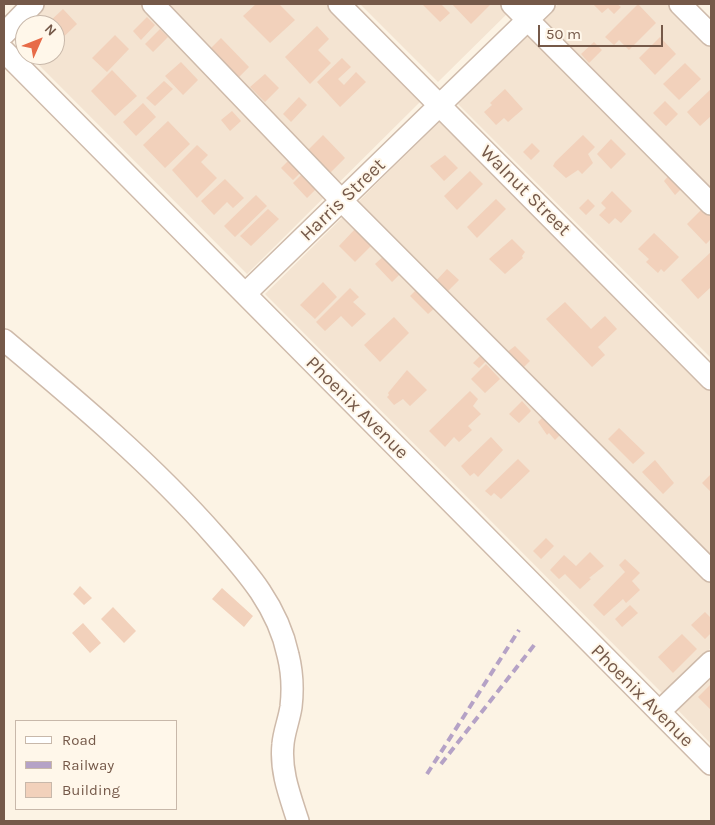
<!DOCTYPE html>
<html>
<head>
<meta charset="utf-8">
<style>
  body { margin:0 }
  #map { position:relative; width:715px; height:825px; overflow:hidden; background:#fcf3e4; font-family:Karla,sans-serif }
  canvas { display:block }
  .frame { position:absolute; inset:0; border:5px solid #755949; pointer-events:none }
  .legend { position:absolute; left:15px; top:720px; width:162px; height:90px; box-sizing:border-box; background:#fff7ea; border:1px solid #c8b8aa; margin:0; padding:6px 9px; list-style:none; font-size:15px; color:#755949 }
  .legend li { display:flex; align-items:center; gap:10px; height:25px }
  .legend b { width:25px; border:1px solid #c8b8aa }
  .north { position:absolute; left:15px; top:15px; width:50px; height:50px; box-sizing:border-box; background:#fff7ea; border:1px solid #c8b8aa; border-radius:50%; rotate:46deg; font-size:14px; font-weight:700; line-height:20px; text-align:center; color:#755949 }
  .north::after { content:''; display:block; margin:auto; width:18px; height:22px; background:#e76b48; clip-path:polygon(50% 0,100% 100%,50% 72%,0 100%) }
  .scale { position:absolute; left:538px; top:25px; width:125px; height:22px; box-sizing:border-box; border:2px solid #755949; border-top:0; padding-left:6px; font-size:15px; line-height:18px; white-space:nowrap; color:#755949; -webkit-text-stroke:4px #fff7ea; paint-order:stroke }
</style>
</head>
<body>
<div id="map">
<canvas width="715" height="825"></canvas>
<div class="frame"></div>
<ul class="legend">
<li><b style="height:6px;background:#fff"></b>Road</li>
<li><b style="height:6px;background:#b5a2c6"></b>Railway</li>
<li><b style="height:14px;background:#f2d1bb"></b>Building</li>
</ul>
<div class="north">N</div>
<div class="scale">50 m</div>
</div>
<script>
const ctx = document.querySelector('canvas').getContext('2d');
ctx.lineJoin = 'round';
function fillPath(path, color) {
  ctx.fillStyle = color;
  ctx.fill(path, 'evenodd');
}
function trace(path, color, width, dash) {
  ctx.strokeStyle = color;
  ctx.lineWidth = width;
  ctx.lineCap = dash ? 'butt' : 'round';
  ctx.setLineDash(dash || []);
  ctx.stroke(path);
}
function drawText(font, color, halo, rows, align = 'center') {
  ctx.font = font + ' Karla,sans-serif';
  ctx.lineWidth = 4;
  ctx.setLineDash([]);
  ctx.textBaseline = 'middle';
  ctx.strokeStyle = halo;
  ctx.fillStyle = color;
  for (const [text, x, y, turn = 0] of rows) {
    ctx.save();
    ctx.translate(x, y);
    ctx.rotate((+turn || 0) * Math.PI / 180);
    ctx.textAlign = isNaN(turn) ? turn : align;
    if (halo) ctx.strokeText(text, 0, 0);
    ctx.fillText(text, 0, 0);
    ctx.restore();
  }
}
fillPath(new Path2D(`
  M45,4H328L423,99L247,274L29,55H55V25H25V51L11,37Z
  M360,4H517L438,82Z
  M558,4H667L711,48V358L458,104Z
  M441,120L711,389V648L664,695L265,294Z
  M711,672V744L675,707Z`), '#f4e4d2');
fillPath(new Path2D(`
  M256,4H279L295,20L270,43L243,16Z
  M422,4H441L450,13L440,22Z
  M452,4H489L490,5L471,24Z
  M593,4H617L621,7L614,14L608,8L602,13Z
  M638,4L656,23L629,50L619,40L614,45L605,37Z
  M63,9L77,24L55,45V25H46Z
  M147,17L155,25L141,40L133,31Z
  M317,26L329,39L318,50L331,63L310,84L285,57Z
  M160,29L168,37L153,52L145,44Z
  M115,35L129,49L107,72L92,58Z
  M660,37L676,54L655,75L639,58Z
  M221,38L249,67L237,79L209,50Z
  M594,42L602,50L589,63L581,54Z
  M342,58L351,67L338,79L344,85L356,72L366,82L340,107L317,82Z
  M181,62L198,80L183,95L165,76Z
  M685,63L701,79L679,100L663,84Z
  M112,70L137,96L115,116L91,91Z
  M265,74L279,88L265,102L250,87Z
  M164,81L173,89L155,106L146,98Z
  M505,89L523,109L508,122L504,118L496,125L484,112L492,105L490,103Z
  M710,90L711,116L700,126L687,112Z
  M299,97L307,105L291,122L283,114Z
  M665,101L678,114L666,126L653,113Z
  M143,103L156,117L136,136L123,122Z
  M232,111L241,121L230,131L221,120Z
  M168,121L190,144L165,168L143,145Z
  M323,135L345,158L330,173L308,150Z
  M583,135L595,147L588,154L593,163L582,174L578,170L566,178L553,166L555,162Z
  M611,139L626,154L611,169L597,154Z
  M532,143L540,151L531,160L523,152Z
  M197,145L208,155L201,162L217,178L197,198L172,170Z
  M445,155L458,168L444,181L430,166Z
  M291,158L303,170L293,180L281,168Z
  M305,171L319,186L307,198L293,183Z
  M470,171L483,184L457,210L444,196Z
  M671,173L684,186L675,195L664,181Z
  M225,179L244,198L233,208L227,202L214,215L201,201Z
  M612,191L632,211L621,223L615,218L609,224L599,215L606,208L601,203Z
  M256,195L267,206L235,237L224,226Z
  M496,199L506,209L477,238L467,227Z
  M588,199L595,206L586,215L579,208Z
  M705,206L711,213V239L706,244L687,224Z
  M268,209L279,219L251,246L240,236Z
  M356,228L372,245L355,262L339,246Z
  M654,233L679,257L664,272L661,269L658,273L646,262L649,259L638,249Z
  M512,239L525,252L522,256L523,258L505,274L489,259Z
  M711,252V287L698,299L681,280Z
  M386,254L403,271L392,282L375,264Z
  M447,269L459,280L446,293L435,282Z
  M323,282L337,297L315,319L300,305Z
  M419,287L437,306L428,314L410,296Z
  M350,288L359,297L353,302L366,314L352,327L341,316L325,331L316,322Z
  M565,302L591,329L605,316L617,329L598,347L605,355L592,367L546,319Z
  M394,317L409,333L380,362L364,345Z
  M515,346L530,361L522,369L506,353Z
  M481,355L486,361L479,368L473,363Z
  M486,364L500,379L485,393L471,379Z
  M407,370L427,390L410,406L403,399L394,405L387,397L389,395L388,393Z
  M470,391L478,399L473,406L481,414L468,426L472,430L459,442L454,437L445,447L429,431Z
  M522,401L531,411L519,423L509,414Z
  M546,414L563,432L555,440L549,433L547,435L538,422Z
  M619,428L645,453L633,464L608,439Z
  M491,437L503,450L478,477L474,473L470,476L461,466Z
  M518,459L530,471L501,499L494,493L491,496L485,491Z
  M655,460L674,483L663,494L642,472Z
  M711,474V492L702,483Z
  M546,538L554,546L541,559L533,551Z
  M590,552L604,566L589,578L591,579L580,589L565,574L559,579L550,570L564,555L576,566Z
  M625,559L640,573L632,581L640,590L626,603L623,599L604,616L593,605L625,572L619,565Z
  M80,586L92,598L84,605L73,594Z
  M222,588L253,616L244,627L212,599Z
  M630,605L638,613L622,627L615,619Z
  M113,607L136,631L124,643L101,619Z
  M705,612L711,618V633L705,639L691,625Z
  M83,623L101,643L90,653L72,633Z
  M682,634L697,649L673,673L658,657Z
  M711,684V710L698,697Z`), '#f2d1bb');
const minor = new Path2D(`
  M153,4L342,201L711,571
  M339,4L711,379
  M512,4L711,204
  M680,4L711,35
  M4,34L33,4
  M4,51L711,764
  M245,294L544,4
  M4,340C78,402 152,464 216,537C248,573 278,607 288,655C292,671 293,690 291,707C289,720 284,732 283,744C280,771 290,796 298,821
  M659,712L711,662`);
trace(minor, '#cebaaa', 24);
trace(minor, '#fff', 21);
trace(new Path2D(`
  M441,764L535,644
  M427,774L519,630`), '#b5a2c6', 4, [8, 5]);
drawText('19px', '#755949', '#fff7ea', [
  ["Walnut Street",525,191,45],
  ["Harris Street",343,200,-44],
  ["Phoenix Avenue",357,408,45],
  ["Phoenix Avenue",642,696,45]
]);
</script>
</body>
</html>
